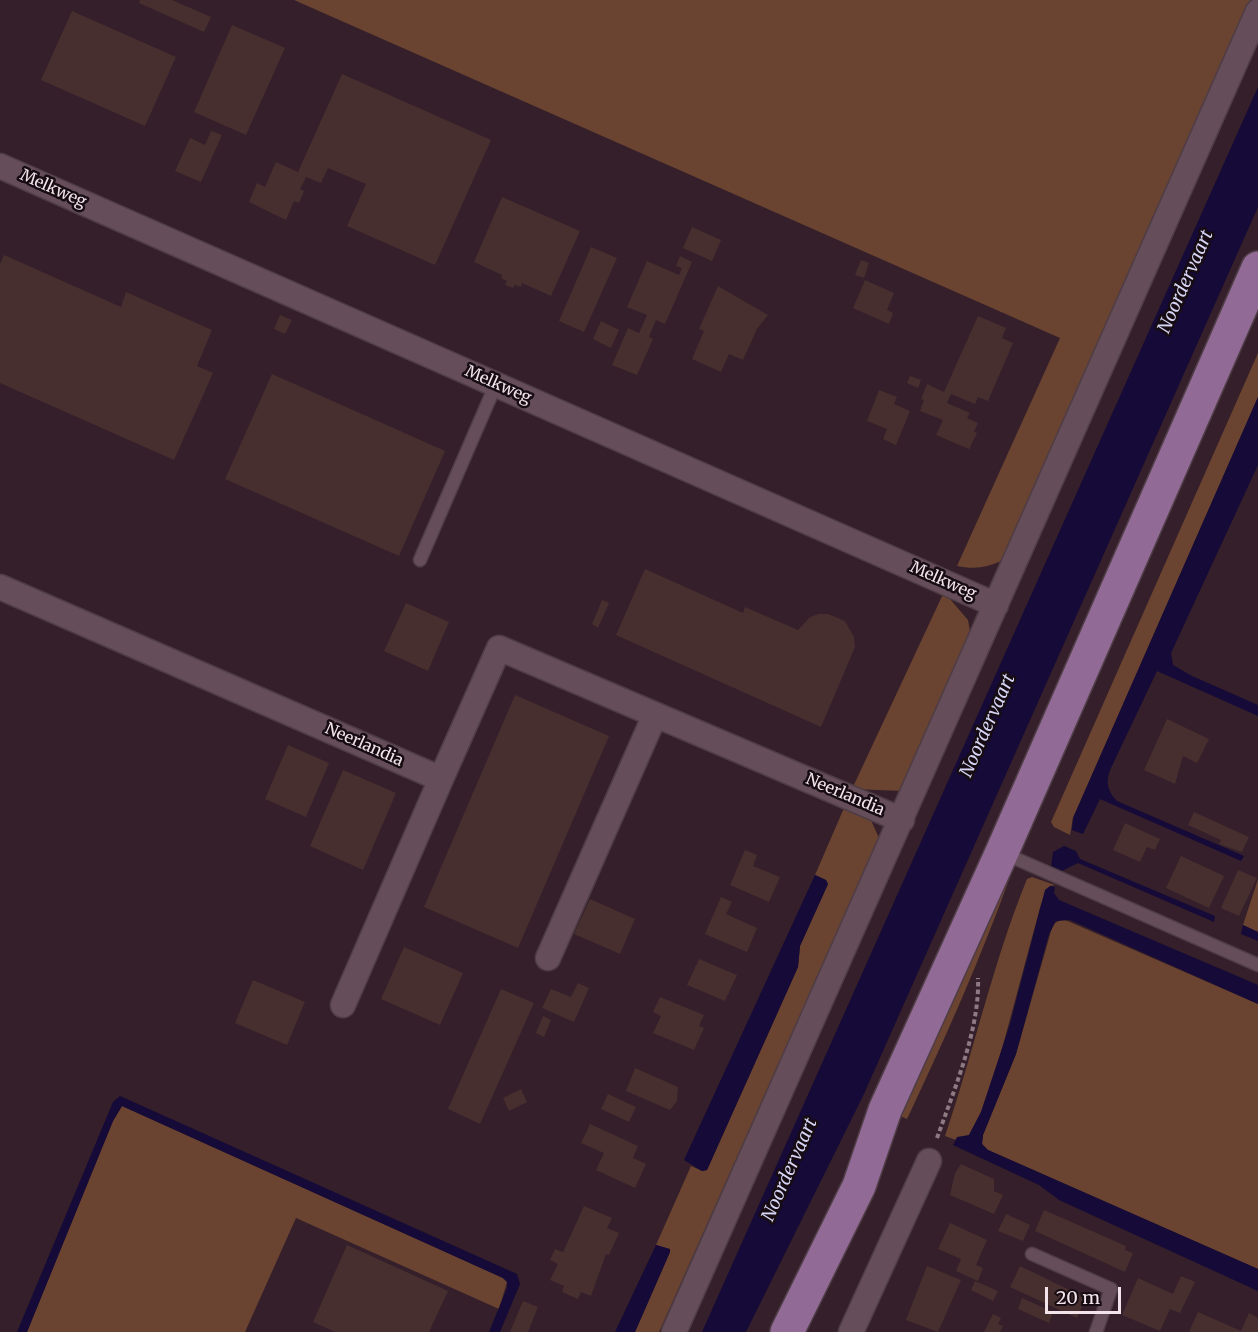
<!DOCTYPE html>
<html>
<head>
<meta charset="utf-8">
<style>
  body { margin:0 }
  #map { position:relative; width:1258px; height:1332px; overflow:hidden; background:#341f2a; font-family:Merriweather,serif }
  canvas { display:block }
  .scale { position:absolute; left:1045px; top:1287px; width:76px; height:27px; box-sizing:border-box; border:3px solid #f3e4eb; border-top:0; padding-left:8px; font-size:18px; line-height:21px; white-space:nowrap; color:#f3e4eb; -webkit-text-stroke:4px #160c11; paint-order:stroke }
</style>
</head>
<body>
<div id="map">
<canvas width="1258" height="1332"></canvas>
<div class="scale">20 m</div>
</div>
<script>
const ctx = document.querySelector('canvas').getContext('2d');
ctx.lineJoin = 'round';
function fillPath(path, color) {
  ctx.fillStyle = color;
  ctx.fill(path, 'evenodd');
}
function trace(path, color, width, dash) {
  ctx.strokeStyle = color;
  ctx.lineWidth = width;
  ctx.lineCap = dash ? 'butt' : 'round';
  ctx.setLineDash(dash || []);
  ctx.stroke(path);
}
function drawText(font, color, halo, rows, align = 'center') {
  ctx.font = font + ' Merriweather,serif';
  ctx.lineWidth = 5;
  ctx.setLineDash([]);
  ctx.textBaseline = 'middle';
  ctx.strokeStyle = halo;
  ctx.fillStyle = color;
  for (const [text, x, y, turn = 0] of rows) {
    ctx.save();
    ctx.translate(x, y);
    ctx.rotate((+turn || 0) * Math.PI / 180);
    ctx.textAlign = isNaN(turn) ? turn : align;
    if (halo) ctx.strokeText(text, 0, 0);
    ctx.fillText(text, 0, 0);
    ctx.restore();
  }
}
fillPath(new Path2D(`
  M294,0H1253L1006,559C988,567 976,570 957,566L1060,338Z
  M1258,353V397L1073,818L1070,835L1054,827L1051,822Z
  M944,592L968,620L971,637L903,791L852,789Z
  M844,808L870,818L879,838L659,1332H635L670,1252L669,1249L656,1245L691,1166L702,1171L707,1170L798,967L800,946L828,884L826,880L815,875Z
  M1010,877C980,960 945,1039 907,1119L900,1116L996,898Z
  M1032,877L1055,885L1050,886L1041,904L999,1060L981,1112L969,1135L956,1140L945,1136C974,1051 993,962 1027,879Z
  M1258,879V932L1243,925Z
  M1063,919L1258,1004V1269L988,1150L982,1144L983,1135L1016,1054L1053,924Z
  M122,1106L503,1278L507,1282L499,1309L296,1218L245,1332H27L113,1121Z`), '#6a4430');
fillPath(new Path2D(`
  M1258,87V207L863,1096L746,1332H702Z
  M1258,397V465L1171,653L1173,665L1192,676L1258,705V716L1157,671L1111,768C1105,781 1107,791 1117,801L1244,856L1241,861L1100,799L1083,834L1072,830L1073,818Z
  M1064,846L1076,851L1080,859L1215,916L1214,922L1078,863L1062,871L1051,867L1053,852Z
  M815,875L826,880L828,884L800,946L798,967L707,1170L702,1171L684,1160Z
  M1050,886L1055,887L1054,893L1059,900L1258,985V1004L1070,920L1056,921L1049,934L1016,1054L983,1135L982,1144L988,1150L1258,1269V1291L1059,1200L1039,1185L953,1145L957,1137L969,1135L981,1112L1010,1024L1045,890Z
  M1243,925L1258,932V941L1241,934Z
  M120,1096L517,1274L520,1284L500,1332H489L507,1288V1282L503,1278L122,1106L113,1121L27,1332H17L113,1102Z
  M656,1245L670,1249V1252L635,1332H615Z`), '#150a38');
fillPath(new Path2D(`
  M140,0H172L211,17L204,32L139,3Z
  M72,11L176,57L145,126L41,80Z
  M232,25L285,48L246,135L194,112Z
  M342,74L491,140L435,265L347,226L366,184L328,168L321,183L306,177L300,189L304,191L299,203L294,201L286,220L249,202L257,183L265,187L276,162L298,172Z
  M211,131L222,135L201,182L175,171L190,138L205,145Z
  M502,197L580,231L551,296L522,283L521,287L515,285L513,288L505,285L507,281L501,278L502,275L474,262Z
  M692,227L721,240L712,261L683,248Z
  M591,247L617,258L584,332L559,321Z
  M4,255L121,307L126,292L212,330L197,366L213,373L174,460L0,383V264Z
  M680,256L692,262L665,324L656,320L649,337L653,339L637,375L612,365L628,328L639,333L647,315L627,307L647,261L679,275L682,268L676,266Z
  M861,260L869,263L864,278L855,275Z
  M865,280L894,293L887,310L893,313L889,324L853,308Z
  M718,286L768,315L757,329L743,360L729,354L721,372L692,359L704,331L699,329Z
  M280,315L292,320L285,334L274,329Z
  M978,316L1006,328L1002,338L1013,343L988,401L978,397L975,404L951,394L947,403L970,413L967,418L978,423L974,432L977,433L969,449L936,435L943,420L920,411L924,400L921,399L927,384L944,392Z
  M601,321L619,330L611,348L593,339Z
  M272,374L445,451L399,556L225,479Z
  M910,376L921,380L918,388L907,383Z
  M879,390L897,397L894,404L910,411L896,445L883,439L887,429L867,421Z
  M645,569L743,613L745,607L798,630L810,617L819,614H828L845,621L854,637L855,647L821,727L616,635Z
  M602,600L609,603L598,628L592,624Z
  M406,603L449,622L428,671L384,651Z
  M515,695L609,736L518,948L424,907Z
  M1167,719L1209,739L1197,763L1183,756L1175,784L1144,770Z
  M288,745L329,763L306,817L265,799Z
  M343,770L396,793L363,870L310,846Z
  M1194,812L1249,837L1242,852L1219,844L1221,840L1188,825Z
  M1125,823L1160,839L1155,850L1147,847L1140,862L1113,850Z
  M745,850L757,855L753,866L780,877L769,902L730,885Z
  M1181,856L1224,876L1209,908L1166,888Z
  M1238,870L1257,878L1239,916L1221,908Z
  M721,897L732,902L726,914L757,928L747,952L705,934Z
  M590,899L635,919L620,954L574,934Z
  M404,947L463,973L440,1025L381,999Z
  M699,959L737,975L725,1001L687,985Z
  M253,980L305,1002L287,1045L235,1023Z
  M578,983L589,988L574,1022L542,1008L551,989L571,997Z
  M501,989L534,1003L480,1124L448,1109Z
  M660,997L704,1015L699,1026L704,1028L694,1050L653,1033L661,1016L653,1012Z
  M543,1016L551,1020L544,1037L536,1033Z
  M635,1068L678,1087L677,1101L670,1110L626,1091Z
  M521,1089L527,1102L509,1111L503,1098Z
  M608,1094L636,1107L629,1122L601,1109Z
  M590,1124L638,1146L633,1158L646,1164L635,1188L596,1170L604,1153L581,1143Z
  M961,1164L994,1179V1191L1003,1195L994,1214L950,1195L955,1173Z
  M584,1206L612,1218L607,1228L619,1233L609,1255L606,1254L591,1296L581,1292L578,1299L562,1292L564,1286L550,1280L558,1264L550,1260L555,1249L563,1252Z
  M1044,1210L1126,1246L1125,1250L1133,1253L1125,1272L1035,1231Z
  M1006,1214L1030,1225L1023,1241L998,1231Z
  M950,1223L987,1240L976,1265L983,1268L978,1281L956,1271L961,1259L938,1249Z
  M347,1245L448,1291L429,1332H335L313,1322Z
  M927,1266L961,1280L938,1332L906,1320Z
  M1020,1266L1086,1298L1077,1318L1010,1287Z
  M1181,1276L1195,1282L1180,1313L1170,1309L1160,1331L1122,1315L1138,1278L1173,1294Z
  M975,1281L998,1291L993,1301L971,1290Z
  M1022,1298L1053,1312L1049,1323L1018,1309Z
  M523,1301L538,1307L528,1332H510Z
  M1198,1312L1241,1331L1249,1313L1258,1318V1332H1189Z
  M993,1314L1001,1318L998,1324L1003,1326L1000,1332H984Z`), '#482f2f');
const lane = new Path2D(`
  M420,560L496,384
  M1003,853L1258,965
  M1032,1254L1111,1289L1096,1332`);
const street = new Path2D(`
  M0,166L996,605
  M0,587L441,779L499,648L902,820
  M548,958L655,715
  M343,1005L441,779
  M674,1332L1258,11
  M851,1332L929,1161`);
const primary = new Path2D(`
  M787,1332L859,1186L885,1110L1002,852L1258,268`);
trace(lane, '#4f3d46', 15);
trace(street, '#4f3d46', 27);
trace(primary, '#4f3d46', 36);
trace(new Path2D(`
  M937,1138C954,1090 980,1029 978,978`), '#8d7a83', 4, [4.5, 3]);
trace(lane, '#654d59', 12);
trace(street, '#654d59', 24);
trace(primary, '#916a96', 33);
drawText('16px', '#f3e4eb', '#160c11', [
  ["Melkweg",53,189,24],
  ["Melkweg",498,385,24],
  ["Melkweg",943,581,24],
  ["Neerlandia",364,745,24],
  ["Neerlandia",845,795,23]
]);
drawText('italic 18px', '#d6d5f6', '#160c11', [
  ["Noordervaart",1186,282,-66],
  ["Noordervaart",988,726,-66],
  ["Noordervaart",790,1170,-66]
]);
</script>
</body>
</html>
